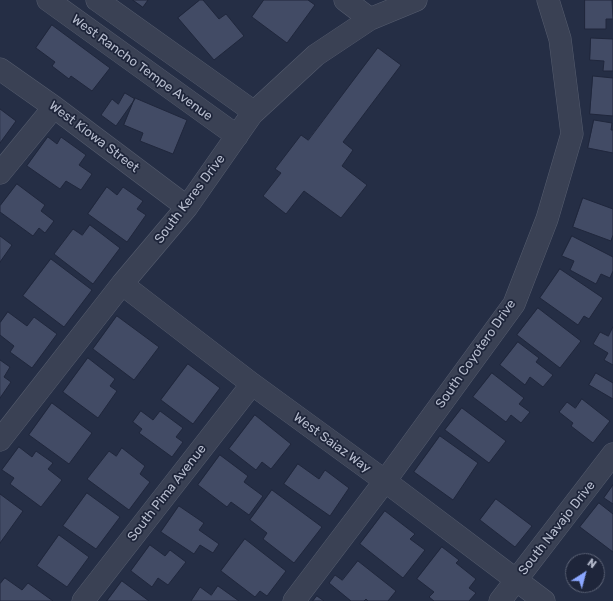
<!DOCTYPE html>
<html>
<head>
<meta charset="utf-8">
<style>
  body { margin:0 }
  #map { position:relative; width:613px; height:601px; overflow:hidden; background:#252e45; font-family:Rubik,sans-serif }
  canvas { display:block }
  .north { position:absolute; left:565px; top:553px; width:40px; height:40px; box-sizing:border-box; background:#1e253a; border:1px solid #5b6275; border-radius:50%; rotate:36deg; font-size:11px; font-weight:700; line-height:16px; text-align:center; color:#b7bdce }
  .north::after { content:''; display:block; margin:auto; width:14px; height:18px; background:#8ba7ff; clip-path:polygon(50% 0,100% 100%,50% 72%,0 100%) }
</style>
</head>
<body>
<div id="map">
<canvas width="613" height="601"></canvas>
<div class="north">N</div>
</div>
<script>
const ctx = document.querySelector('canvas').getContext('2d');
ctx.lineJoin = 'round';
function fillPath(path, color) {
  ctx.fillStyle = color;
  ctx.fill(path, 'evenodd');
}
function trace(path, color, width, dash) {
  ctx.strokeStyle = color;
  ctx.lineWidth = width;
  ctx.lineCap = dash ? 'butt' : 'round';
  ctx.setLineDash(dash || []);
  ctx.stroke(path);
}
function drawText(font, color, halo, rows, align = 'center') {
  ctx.font = font + ' Rubik,sans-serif';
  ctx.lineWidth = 3.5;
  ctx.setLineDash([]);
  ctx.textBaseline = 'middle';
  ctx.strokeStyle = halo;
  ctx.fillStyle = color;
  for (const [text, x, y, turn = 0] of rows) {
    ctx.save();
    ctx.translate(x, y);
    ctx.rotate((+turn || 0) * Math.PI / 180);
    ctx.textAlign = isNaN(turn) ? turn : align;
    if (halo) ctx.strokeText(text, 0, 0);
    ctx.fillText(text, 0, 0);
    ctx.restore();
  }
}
const building = new Path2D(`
  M133,0H148L143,7Z
  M200,0H203L219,19L226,14L244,36L214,60L178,18Z
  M264,0H308L315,5L287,43L252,17Z
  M585,0H612L613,19H606V29H585Z
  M52,25L110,68L92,91L71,76L69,79L52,66L55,62L36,48Z
  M591,38L613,39V71H603L604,61L590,60Z
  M378,48L401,65L343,142L353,150L342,166L367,185L341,218L304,191L286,214L263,196L281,173L275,169L301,135L308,140Z
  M593,76L613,78V116L590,114Z
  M125,93L135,99L116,126L101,115L112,99L118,104Z
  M135,98L187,120L173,154L140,141L143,133L124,125Z
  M0,109L16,121L0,143Z
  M594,120L612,123L611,130H613V153L588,148Z
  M48,137L57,144L61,137L86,155L79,165L92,174L81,190L66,181L60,189L27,166Z
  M17,184L45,205L41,211L54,221L45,233L39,228L33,236L0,212V206Z
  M107,187L117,195L123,187L143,201L137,209L146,215L127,242L88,214Z
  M583,198L613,209V235L611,241L573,227Z
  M90,225L120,248L93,284L54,254L73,229L82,235Z
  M0,236L12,245L0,262Z
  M572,236L613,257V271L610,278L601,274L596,284L570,270L574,261L562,256Z
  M51,259L92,290L64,327L23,296Z
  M560,269L603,298L589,319L584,316L578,325L540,298Z
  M538,308L581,341L560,368L517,335Z
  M8,312L27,326L34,317L57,334L32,368L10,352L14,346L0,335V323Z
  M117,316L159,347L134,380L93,349Z
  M613,327V365L604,360L608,353L593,344L600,332L608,336Z
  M518,342L539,358L536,362L553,375L543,387L530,377L525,385L500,365Z
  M88,358L115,379L110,386L117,391L98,418L63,392Z
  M0,360L10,367L4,377L11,382L0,398Z
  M188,364L220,388L193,424L161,400Z
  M492,373L524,398L519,404L530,412L521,423L511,415L506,422L473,397Z
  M596,373L613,383V399L589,385Z
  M582,399L610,421L593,443L571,426L573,423L559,412L567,402L575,408Z
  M52,403L92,433L69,464L29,435Z
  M462,408L506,441L489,463L445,430Z
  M141,411L153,420L160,411L183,428L176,437L183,442L172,457L139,433L142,429L133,422Z
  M255,415L291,444L271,469L262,462L256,470L229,449Z
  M440,436L478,463L453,500L414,472Z
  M19,447L32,457L36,451L53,463L48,469L62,480L41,507L10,484L14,478L2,470Z
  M122,448L145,466L140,474L150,482L129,510L87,479L109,451L116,456Z
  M220,455L248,476L244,482L263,496L249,515L231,502L227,507L198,485Z
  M298,464L319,479L325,470L349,488L330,516L284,484Z
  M613,485V504L604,498Z
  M272,490L322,527L294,563L263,539L267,533L250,520Z
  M87,493L120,517L96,549L63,526Z
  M0,494L23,511L0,543Z
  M496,499L532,526L515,547L480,520Z
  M599,503L613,514V552L580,527Z
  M179,506L204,523L199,530L219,544L213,553L200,545L194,554L161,532Z
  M385,511L415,534L410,539L425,550L403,578L360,544Z
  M59,535L89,557L67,587L37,566Z
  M245,539L286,571L267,596L260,591L255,597L221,571Z
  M150,545L165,556L170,550L186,562L168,585L158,578L152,587L131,571Z
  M442,547L459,560L456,563L476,579L469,588L476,593L469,601H434L429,597L434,592L417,579Z
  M358,561L396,591L388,601H368L366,599L364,601H351L329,583L335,575L342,580Z
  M5,578L22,590L28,583L53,601H0V584Z
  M122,581L149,601H107Z
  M218,586L239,601H191L200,587L211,595Z
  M317,596L324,601H313Z`);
fillPath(building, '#424b65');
trace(building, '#20273c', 1);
const street = new Path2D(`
  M48,0L237,136
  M97,0L254,112
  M345,0L370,19
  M0,69L54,107L187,207
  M0,173L54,107
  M122,284L252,384L385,481L544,601
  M0,440L122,284L187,207L252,114L316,55L370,19L416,0
  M83,601L252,384
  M294,601L385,481L514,304L547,219L572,134L560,39L548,0
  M500,601L613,454`);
trace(street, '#555c6e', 23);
trace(street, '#3a4154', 22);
drawText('13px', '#b7bdce', '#1e253a', [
  ["West Rancho Tempe Avenue",142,68,36],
  ["West Kiowa Street",94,137,37],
  ["South Keres Drive",190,199,-53],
  ["South Coyotero Drive",476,354,-55],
  ["West Saiaz Way",332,443,36],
  ["South Pima Avenue",167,493,-52],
  ["South Navajo Drive",557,528,-52]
]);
</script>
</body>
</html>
